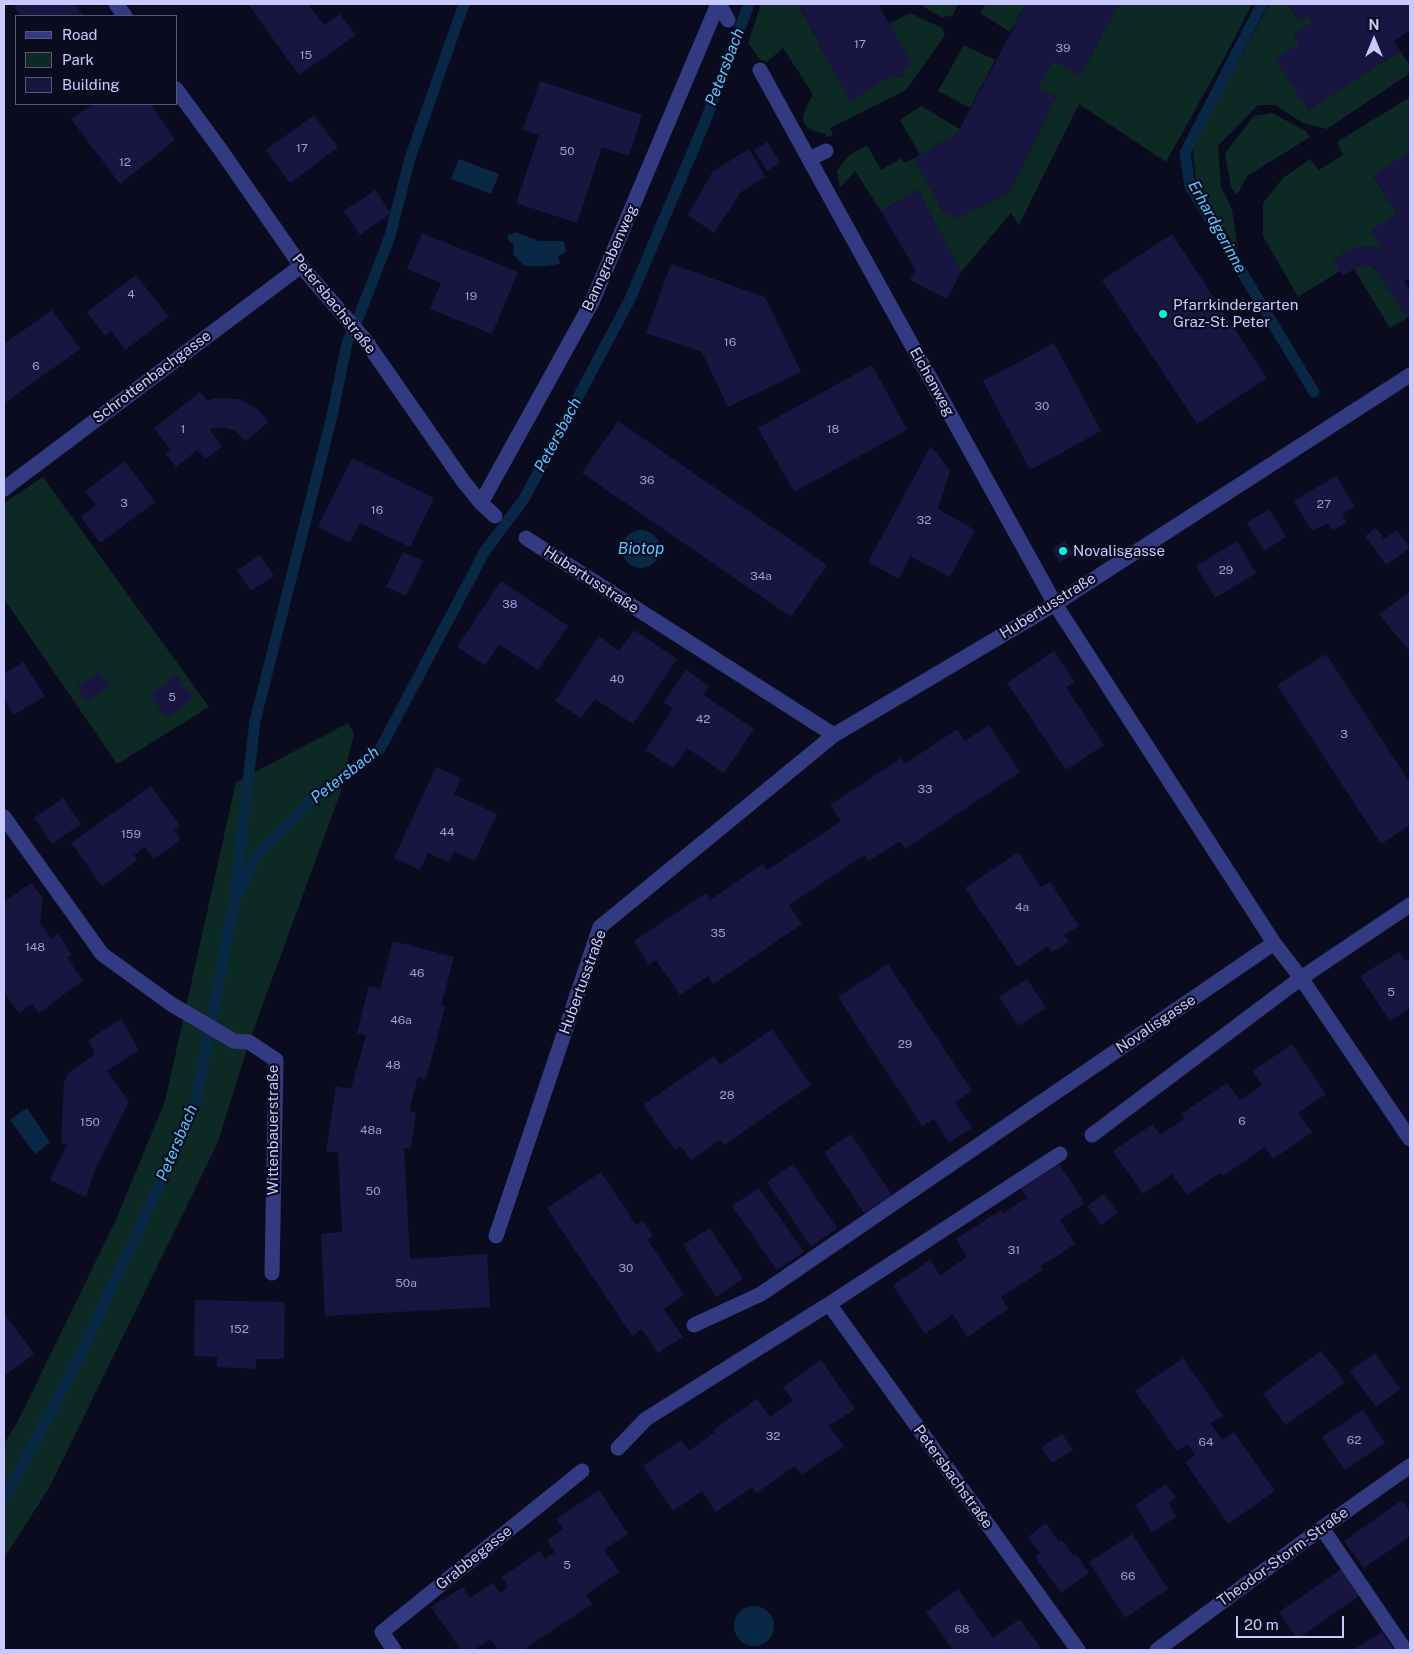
<!DOCTYPE html>
<html>
<head>
<meta charset="utf-8">
<style>
  body { margin:0 }
  #map { position:relative; width:1414px; height:1654px; overflow:hidden; background:#0b0b1f; font-family:"Public Sans",sans-serif }
  canvas { display:block }
  .frame { position:absolute; inset:0; border:5px solid #c8caff; pointer-events:none }
  .legend { position:absolute; left:15px; top:15px; width:162px; height:90px; box-sizing:border-box; background:#0b0b1f; border:1px solid #575779; margin:0; padding:6px 9px; list-style:none; font-size:15px; color:#c8caff }
  .legend li { display:flex; align-items:center; gap:10px; height:25px }
  .legend b { width:25px; border:1px solid #575779 }
  .north { position:absolute; left:1349px; top:15px; width:50px; height:50px; -webkit-text-stroke:4px #0b0b1f; paint-order:stroke; rotate:0deg; font-size:14px; font-weight:700; line-height:20px; text-align:center; color:#c8caff }
  .north::after { content:''; display:block; margin:auto; width:18px; height:22px; background:#c8caff; clip-path:polygon(50% 0,100% 100%,50% 72%,0 100%) }
  .scale { position:absolute; left:1236px; top:1616px; width:108px; height:22px; box-sizing:border-box; border:2px solid #c8caff; border-top:0; padding-left:6px; font-size:15px; line-height:18px; white-space:nowrap; color:#c8caff; -webkit-text-stroke:4px #0b0b1f; paint-order:stroke }
</style>
</head>
<body>
<div id="map">
<canvas width="1414" height="1654"></canvas>
<div class="frame"></div>
<ul class="legend">
<li><b style="height:6px;background:#323a81"></b>Road</li>
<li><b style="height:14px;background:#0d2924"></b>Park</li>
<li><b style="height:14px;background:#181541"></b>Building</li>
</ul>
<div class="north">N</div>
<div class="scale">20 m</div>
</div>
<script>
const ctx = document.querySelector('canvas').getContext('2d');
ctx.lineJoin = 'round';
function fillPath(path, color) {
  ctx.fillStyle = color;
  ctx.fill(path, 'evenodd');
}
function trace(path, color, width, dash) {
  ctx.strokeStyle = color;
  ctx.lineWidth = width;
  ctx.lineCap = dash ? 'butt' : 'round';
  ctx.setLineDash(dash || []);
  ctx.stroke(path);
}
function drawText(font, color, halo, rows, align = 'center') {
  ctx.font = font + ' "Public Sans",sans-serif';
  ctx.lineWidth = 4.5;
  ctx.setLineDash([]);
  ctx.textBaseline = 'middle';
  ctx.strokeStyle = halo;
  ctx.fillStyle = color;
  for (const [text, x, y, turn = 0] of rows) {
    ctx.save();
    ctx.translate(x, y);
    ctx.rotate((+turn || 0) * Math.PI / 180);
    ctx.textAlign = isNaN(turn) ? turn : align;
    if (halo) ctx.strokeText(text, 0, 0);
    ctx.fillText(text, 0, 0);
    ctx.restore();
  }
}
fillPath(new Path2D(`
  M761,4H802L800,8L850,101L892,75L902,78L905,68L889,24L910,13L942,28L945,35L906,90L830,128L833,135L826,137V134C794,128 802,116 813,94L783,48L767,62L760,60L748,43Z
  M919,4H958L952,16L941,17Z
  M986,4H1026L1010,32L980,13Z
  M1119,4H1252L1224,58L1166,162L1079,104L1019,225L1011,213L961,272L918,190L881,211L855,171L840,188L837,171L848,156L867,145L881,170L902,158L904,163L914,158L945,215L953,211L956,218L1009,193L1056,97L1037,88L1053,60L1080,75Z
  M1269,4H1288L1299,21L1308,15L1313,22L1294,34L1300,43L1308,110L1400,51L1410,65V73L1327,129L1303,123L1275,105H1258L1218,146L1221,187L1232,209L1238,251L1196,185L1193,147Z
  M964,45L995,60L970,108L938,91Z
  M1410,97V152L1373,176L1397,214L1371,231L1385,252C1361,241 1354,248 1333,261L1340,271L1298,297L1263,236V203L1283,178L1310,159L1319,170L1343,155L1337,142Z
  M921,106L960,129L957,134L920,155L900,120Z
  M1272,113L1306,131L1310,137L1247,176L1237,195L1231,187L1225,153L1254,116Z
  M1363,266H1370L1376,270L1407,318L1390,328L1354,269L1357,267Z
  M43,477L209,707L117,764L4,599V503Z
  M348,723L354,733L341,791L249,1042L218,1142L49,1488L4,1558V1444L18,1421L116,1220L165,1101L236,782Z`), '#0d2924');
fillPath(new Path2D(`
  M459,159L499,174L491,194L451,179Z
  M515,232L539,241H564L566,252L558,256L560,264L546,266H524L513,254L514,245L509,241L507,236Z
  M622 549a19 19 0 1 1 38 0a19 19 0 1 1-38 0Z
  M27,1108L50,1142L35,1154L10,1120Z
  M734 1626a20 20 0 1 1 40 0a20 20 0 1 1-40 0Z`), '#082845');
trace(new Path2D(`
  M1262,4L1185,153L1190,186L1314,392
  M235,893L255,721L332,416L347,343L361,311L390,236L410,158L464,4
  M4,1500L77,1362L177,1147L197,1096L234,902L255,858L310,801L380,749L485,551L524,499L630,299L705,122L749,4`), '#082845', 11);
fillPath(new Path2D(`
  M19,4H75L84,16H21L14,7Z
  M248,4H308L324,25L340,14L356,35L299,75Z
  M802,4H878L912,64L905,68L902,78L892,75L850,102L800,7Z
  M1026,4H1119L1080,75L1053,60L1037,88L1056,97L1009,193L956,218L953,211L945,215L914,158L957,134Z
  M1288,4H1410V30L1394,41L1400,51L1308,110L1275,59L1300,43L1294,34L1313,22L1308,15L1299,21Z
  M540,81L642,115L629,156L602,147L577,223L516,203L539,135L523,130Z
  M93,104H151L175,140L120,184L71,119Z
  M314,115L338,147L290,183L266,150Z
  M767,142L780,162L767,171L754,150Z
  M749,149L765,177L741,192L714,233L688,215L713,171Z
  M1410,152V278L1404,282L1410,292V316L1407,318L1376,270L1370,266H1363L1357,267L1343,276L1333,261L1356,247L1367,246L1385,252L1371,231L1397,214L1373,176Z
  M375,190L391,213L360,235L344,211Z
  M918,190L961,272L947,299L912,281L910,277L916,271L881,211Z
  M422,233L518,272L492,334L430,309L441,283L407,269Z
  M1172,234L1267,378L1197,424L1102,280Z
  M671,264L765,297L801,372L728,407L702,352L646,333Z
  M136,275L169,317L125,350L111,331L105,336L87,312Z
  M52,310L80,349L6,402L4,398V344Z
  M1054,343L1101,431L1030,470L983,381Z
  M872,365L907,430L794,492L758,428Z
  M200,392L207,401L215,398L240,399L256,408L269,422L246,441L235,431L227,428H213L210,430L222,446L205,459L197,450L176,467L165,453L170,449L154,428Z
  M618,421L827,565L791,617L582,473Z
  M931,446L950,471L938,509L975,530L950,577L910,556L899,579L868,562Z
  M352,458L434,498L410,547L360,523L350,543L318,527Z
  M125,461L155,502L100,543L81,517L96,505L85,491Z
  M1336,476L1355,507L1342,514L1347,522L1333,530L1328,523L1312,531L1294,501Z
  M1269,509L1286,537L1264,551L1247,523Z
  M1376,528L1384,539L1397,530L1410,548L1386,565L1365,536Z
  M1065,541L1074,554L1060,562L1052,549Z
  M1237,541L1256,573L1215,598L1196,566Z
  M403,552L423,561L406,596L386,587Z
  M260,555L274,576L251,591L237,570Z
  M501,581L568,626L538,670L499,644L485,665L457,647Z
  M1410,592V652L1379,614Z
  M634,630L677,659L633,724L595,699L581,718L555,701L599,636L619,651Z
  M1054,651L1075,682L1066,687L1104,745L1066,770L1007,683Z
  M1326,654L1410,783V825L1381,844L1277,685Z
  M23,662L45,696L14,715L4,699V674Z
  M686,670L709,686L703,695L754,729L724,773L687,748L673,768L645,750L673,709L664,702Z
  M99,672L110,686L87,702L76,687Z
  M176,675L194,698L167,718L150,696Z
  M989,725L1020,772L905,849L900,841L869,861L864,855L789,905L802,924L713,984L708,976L680,995L656,960L649,965L634,941L706,893L710,900L763,864L767,870L813,840L841,821L830,805L901,758L905,764L957,729L965,741Z
  M436,767L461,778L454,794L497,814L475,861L454,851L449,862L428,853L420,870L394,858Z
  M151,786L180,826L174,830L181,839L154,859L145,847L134,855L137,860L102,886L71,843Z
  M63,798L81,824L52,844L34,818Z
  M1018,852L1041,887L1050,882L1079,926L1064,935L1069,942L1052,952L1048,946L1018,967L965,888Z
  M31,883L43,898L40,923L51,939L58,934L72,955L67,958L83,980L39,1013L32,1004L19,1013L4,992V961L6,960L4,957V902Z
  M393,941L454,957L441,1005L445,1007L426,1079L418,1077L409,1111L416,1112L411,1148H404L410,1259L487,1254L490,1307L325,1316L321,1234L342,1232L338,1152H326L336,1086L351,1089L366,1035L357,1033L369,986L380,989Z
  M1399,952L1405,961L1410,958V1008L1390,1021L1360,976Z
  M888,964L972,1091L955,1102L972,1128L949,1143L934,1119L922,1126L838,997Z
  M1027,979L1046,1008L1018,1026L999,997Z
  M121,1019L139,1050L107,1071L129,1101L94,1172L86,1197L50,1180L67,1145L61,1143L64,1083L68,1073L95,1054L88,1040Z
  M772,1029L811,1085L724,1145L720,1140L691,1160L681,1146L675,1150L643,1105L714,1056L720,1065Z
  M1292,1044L1326,1094L1298,1113L1312,1132L1273,1159L1265,1147L1223,1176L1220,1173L1187,1195L1172,1174L1143,1194L1113,1151L1153,1124L1160,1135L1184,1119L1181,1114L1227,1083L1240,1100L1262,1085L1253,1071Z
  M851,1134L892,1195L864,1213L824,1152Z
  M793,1164L837,1228L811,1247L767,1182Z
  M1059,1164L1085,1203L1060,1220L1075,1244L1041,1266L1043,1270L1001,1297L1008,1309L967,1337L953,1314L925,1334L893,1285L930,1260L940,1275L967,1257L956,1239L1001,1210L1003,1213L1027,1198L1021,1189Z
  M601,1172L636,1225L642,1220L653,1236L648,1240L684,1295L664,1309L683,1337L658,1353L642,1329L632,1336L547,1208Z
  M759,1188L804,1252L777,1270L732,1206Z
  M1104,1194L1118,1213L1101,1225L1087,1206Z
  M710,1228L743,1279L716,1297L683,1245Z
  M195,1300L285,1302L284,1359H256V1369L217,1367V1357L194,1356Z
  M4,1313L34,1354L4,1376Z
  M1321,1351L1345,1382L1286,1425L1263,1394Z
  M1375,1353L1400,1389L1376,1407L1350,1371Z
  M1183,1358L1223,1416L1210,1423L1222,1440L1234,1432L1275,1491L1228,1524L1185,1462L1195,1455L1188,1444L1177,1451L1135,1391Z
  M821,1360L855,1409L829,1426L844,1446L802,1475L795,1466L756,1493L752,1487L716,1512L702,1491L673,1511L643,1466L681,1440L689,1451L715,1432L713,1430L757,1399L770,1417L793,1401L783,1387Z
  M1363,1410L1385,1443L1345,1470L1322,1437Z
  M1062,1434L1073,1450L1052,1463L1041,1447Z
  M1166,1484L1176,1497L1169,1503L1176,1517L1152,1532L1135,1505Z
  M599,1490L628,1534L604,1550L619,1572L586,1595L592,1604L523,1650H498L490,1639L474,1650H461L431,1607L463,1587L470,1598L493,1583L500,1593L508,1587L502,1577L540,1551L545,1559L555,1552L547,1540L563,1529L556,1519Z
  M1402,1500L1410,1512V1536L1364,1568L1344,1541Z
  M1046,1523L1059,1542L1062,1540L1073,1556L1076,1554L1089,1573L1061,1593L1035,1557L1040,1553L1028,1537Z
  M1132,1534L1168,1589L1125,1618L1089,1562Z
  M1343,1568L1362,1594L1297,1639L1279,1612Z
  M958,1589L993,1638L1020,1619L1042,1650H953L926,1612Z
  M1382,1632L1394,1650H1353Z`), '#181541');
trace(new Path2D(`
  M116,4L125,16
  M719,4L728,20
  M760,70L809,159
  M176,89L220,149L301,266L365,340L463,481L481,503L495,516
  M826,151L809,159L1055,604L1274,943L1301,978L1410,1139
  M4,489L301,266
  M481,503L592,302L718,4
  M526,538L834,735
  M4,817L102,954L171,1004L234,1041L249,1042L276,1060L272,1273
  M1092,1135L1301,978L1410,905
  M496,1236L600,927L834,735L1055,604L1410,375
  M829,1304L1078,1650
  M694,1325L761,1294L1274,943
  M618,1448L646,1419L829,1304L1060,1154
  M1322,1528L1405,1650
  M394,1650L382,1632L582,1471
  M1157,1650L1322,1528L1410,1466`), '#323a81', 15);
for (const [x, y, r, color] of [
  [1163,314,5,"#00f3e9"],
  [1063,551,5,"#00f3e9"]
]) {
  const dot = new Path2D();
  dot.arc(x, y, r, 0, 2 * Math.PI);
  ctx.fillStyle = color;
  ctx.fill(dot);
  trace(dot, '#0b0b1f', 2);
}
drawText('12px', '#9c9dd0', null, [
  ["17",860,44],
  ["39",1063,48],
  ["15",306,55],
  ["17",302,148],
  ["50",567,151],
  ["12",125,162],
  ["4",131,294],
  ["19",471,296],
  ["16",730,342],
  ["6",36,366],
  ["30",1042,406],
  ["1",183,429],
  ["18",833,429],
  ["36",647,480],
  ["3",124,503],
  ["27",1324,504],
  ["16",377,510],
  ["32",924,520],
  ["29",1226,570],
  ["34a",761,576],
  ["38",510,604],
  ["40",617,679],
  ["5",172,697],
  ["42",703,719],
  ["3",1344,734],
  ["33",925,789],
  ["44",447,832],
  ["159",131,834],
  ["4a",1022,907],
  ["35",718,933],
  ["148",35,947],
  ["46",417,973],
  ["5",1391,992],
  ["46a",401,1020],
  ["29",905,1044],
  ["48",393,1065],
  ["28",727,1095],
  ["6",1242,1121],
  ["150",90,1122],
  ["48a",371,1130],
  ["50",373,1191],
  ["31",1014,1250],
  ["30",626,1268],
  ["50a",406,1283],
  ["152",239,1329],
  ["32",773,1436],
  ["62",1354,1440],
  ["64",1206,1442],
  ["5",567,1565],
  ["66",1128,1576],
  ["68",962,1629]
]);
drawText('15px', '#c8caff', '#0b0b1f', [
  ["Banngrabenweg",610,258,-66],
  ["Petersbachstraße",334,304,51],
  ["Schrottenbachgasse",152,377,-37],
  ["Eichenweg",932,382,61],
  ["Hubertusstraße",591,580,33],
  ["Hubertusstraße",1048,606,-32],
  ["Hubertusstraße",583,982,-70],
  ["Novalisgasse",1156,1024,-34],
  ["Wittenbauerstraße",273,1130,-90],
  ["Petersbachstraße",953,1477,54],
  ["Theodor-Storm-Straße",1283,1557,-36],
  ["Grabbegasse",474,1558,-39]
]);
drawText('15px', '#c8caff', '#0b0b1f', [
  ["Pfarrkindergarten",1173,305],
  ["Graz-St. Peter",1173,322],
  ["Novalisgasse",1073,551]
], 'left');
drawText('italic 16px', '#56c9ff', '#0b0b1f', [
  ["Petersbach",725,67,-69],
  ["Erhardgerinne",1217,227,61],
  ["Petersbach",558,435,-62],
  ["Biotop",641,549],
  ["Petersbach",345,775,-38],
  ["Petersbach",177,1143,-67]
]);
</script>
</body>
</html>
